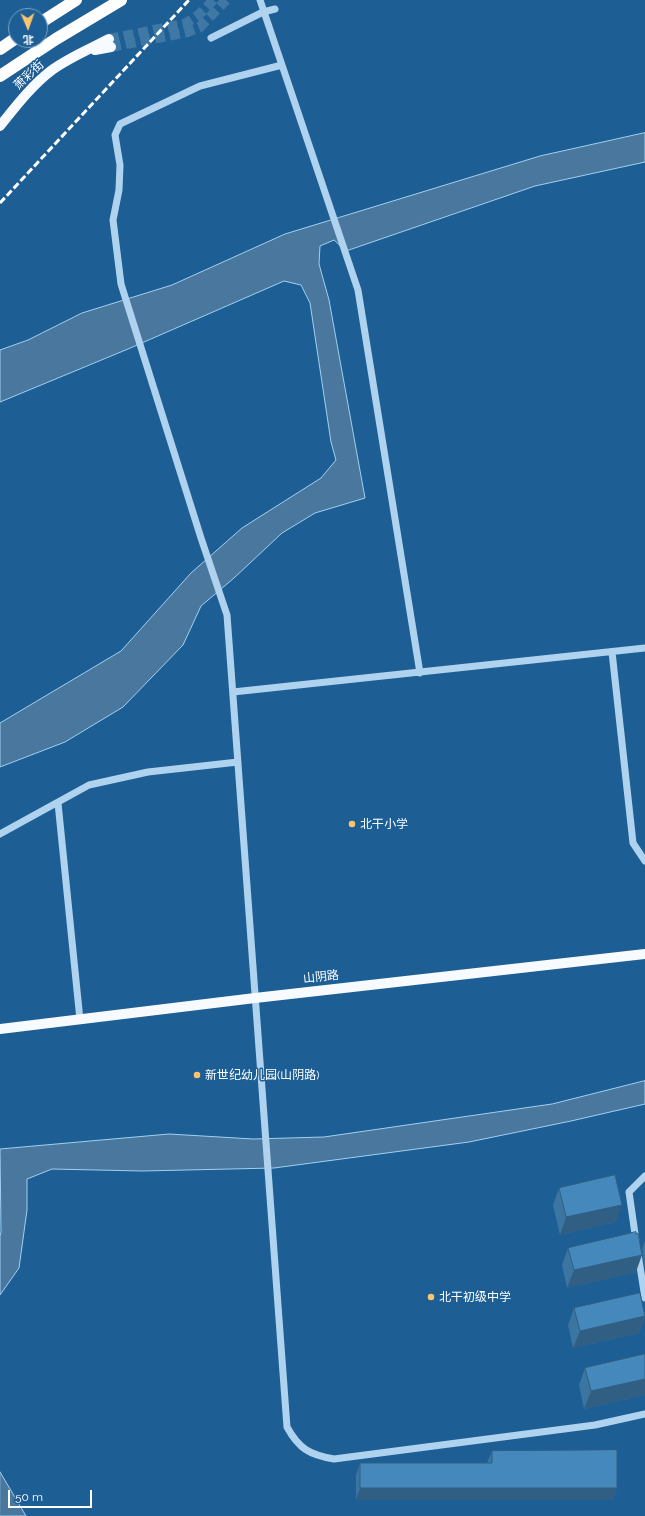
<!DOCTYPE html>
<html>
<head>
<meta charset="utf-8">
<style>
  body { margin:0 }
  #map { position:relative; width:645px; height:1516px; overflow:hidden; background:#1d5f95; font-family:Raleway,"Noto Sans SC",sans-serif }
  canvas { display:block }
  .north { position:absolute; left:8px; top:8px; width:40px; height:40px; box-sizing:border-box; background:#1d5f95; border:1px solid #779fbf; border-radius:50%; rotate:178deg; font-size:11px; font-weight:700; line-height:16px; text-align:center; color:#fff }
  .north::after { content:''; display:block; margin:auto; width:14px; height:18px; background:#ffc46e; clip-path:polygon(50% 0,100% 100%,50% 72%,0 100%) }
  .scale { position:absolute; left:8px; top:1490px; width:84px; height:18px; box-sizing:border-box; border:2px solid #fff; border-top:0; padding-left:5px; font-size:12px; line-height:14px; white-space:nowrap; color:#fff; -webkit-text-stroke:3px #1d5f95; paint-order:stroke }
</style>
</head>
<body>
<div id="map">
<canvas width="645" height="1516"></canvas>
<div class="north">北</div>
<div class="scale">50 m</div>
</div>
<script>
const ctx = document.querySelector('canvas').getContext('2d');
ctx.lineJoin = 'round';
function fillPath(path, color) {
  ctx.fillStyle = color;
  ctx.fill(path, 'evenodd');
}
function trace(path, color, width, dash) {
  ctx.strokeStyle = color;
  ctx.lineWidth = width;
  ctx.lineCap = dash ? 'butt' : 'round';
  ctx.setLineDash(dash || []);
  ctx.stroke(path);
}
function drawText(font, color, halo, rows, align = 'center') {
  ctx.font = font + ' Raleway,"Noto Sans SC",sans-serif';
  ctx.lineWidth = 3;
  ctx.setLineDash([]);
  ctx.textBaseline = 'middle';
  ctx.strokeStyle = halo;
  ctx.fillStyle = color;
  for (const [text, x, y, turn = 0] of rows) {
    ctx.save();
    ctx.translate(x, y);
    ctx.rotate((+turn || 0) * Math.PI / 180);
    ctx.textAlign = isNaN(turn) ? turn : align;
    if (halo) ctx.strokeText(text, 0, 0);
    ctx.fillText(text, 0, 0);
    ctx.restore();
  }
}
const water = new Path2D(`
  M645,133V162L535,186L346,251L334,240L320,246L319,264L329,300L365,498L315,513L282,533L234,578L201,606L183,645L123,707L65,742L0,767V723L121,651L191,573L242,528L321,478L336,460L331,442L310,303L301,285L284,281L128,349L0,402V350L28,340L82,313L172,285L285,234L540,156Z
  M645,1081V1104L571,1121L469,1142L274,1168L142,1171L52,1169L27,1179V1210L19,1268L0,1295V1236L1,1232L0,1149L169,1134L253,1139L324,1137L552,1104Z
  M0,1472L26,1516H0Z`);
fillPath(water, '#49779d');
trace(water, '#a2d0f1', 1);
trace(new Path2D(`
  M109,39L184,24C196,18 204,11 213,0
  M111,47L188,32L200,27L226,0`), '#3f77a5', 10, [10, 5]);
trace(new Path2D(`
  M260,0L358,290L420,673
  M211,38L263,12L275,9
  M282,65L200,86L120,124L115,135L120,165L119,190L113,220L121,284L201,538L227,615L287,1427C299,1449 310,1455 334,1459L595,1425L645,1414
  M612,652L633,843L645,861
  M233,692L645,648
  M58,803L80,1020
  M0,834L89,785L148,772L238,762
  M636,1241L629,1192L645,1176
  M638,1254L645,1298`), '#afd3ef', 7);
trace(new Path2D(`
  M95,50L111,47
  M0,126C16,106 32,85 52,70C70,57 90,49 109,39
  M0,1029L255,998L645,954`), '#f7fbff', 10);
trace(new Path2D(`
  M40,23L76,0
  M0,49L16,38
  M0,76L56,39L121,0`), '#fff', 12);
trace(new Path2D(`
  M0,203L189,0`), '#fff', 3, [7, 3]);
fillPath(new Path2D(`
  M559,1188L616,1222L560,1235L553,1205Z
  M645,1240V1268L642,1249Z
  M568,1248L636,1272L567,1288L562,1265Z
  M574,1308L645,1314V1317L639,1333L573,1348L568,1325Z
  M645,1354V1395L584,1409L579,1385L585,1368Z
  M492,1451L617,1488L613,1500H356V1475L360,1463H487Z`), '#3b75a1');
fillPath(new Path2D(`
  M622,1205L616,1222L560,1235L566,1217Z
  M642,1255L636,1272L567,1288L574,1270Z
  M645,1316L639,1333L573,1348L580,1331Z
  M645,1379V1395L584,1409L591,1391Z
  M360,1488H617L613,1500H356Z`), '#305f83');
const building = new Path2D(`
  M615,1175L622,1205L566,1217L559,1188Z
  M636,1232V1234L638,1233L642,1255L574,1270L568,1248Z
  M640,1293L645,1316L580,1331L574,1308Z
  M645,1354V1379L591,1391L585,1368Z
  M617,1450V1488H360V1463H492V1451Z`);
fillPath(building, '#4588bb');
trace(building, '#305f83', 1);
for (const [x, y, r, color] of [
  [352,824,4,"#ffc46e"],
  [197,1075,4,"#ffc46e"],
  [431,1297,4,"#ffc46e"]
]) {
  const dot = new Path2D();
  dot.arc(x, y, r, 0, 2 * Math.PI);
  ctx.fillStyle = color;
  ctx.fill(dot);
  trace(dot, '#1d5f95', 1.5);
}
drawText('12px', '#fff', '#1d5f95', [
  ["萧彩街",29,75,-43],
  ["山阴路",321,977,-6]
]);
drawText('12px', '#fff', '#1d5f95', [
  ["北干小学",360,824],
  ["新世纪幼儿园(山阴路)",205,1075],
  ["北干初级中学",439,1297]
], 'left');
</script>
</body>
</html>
